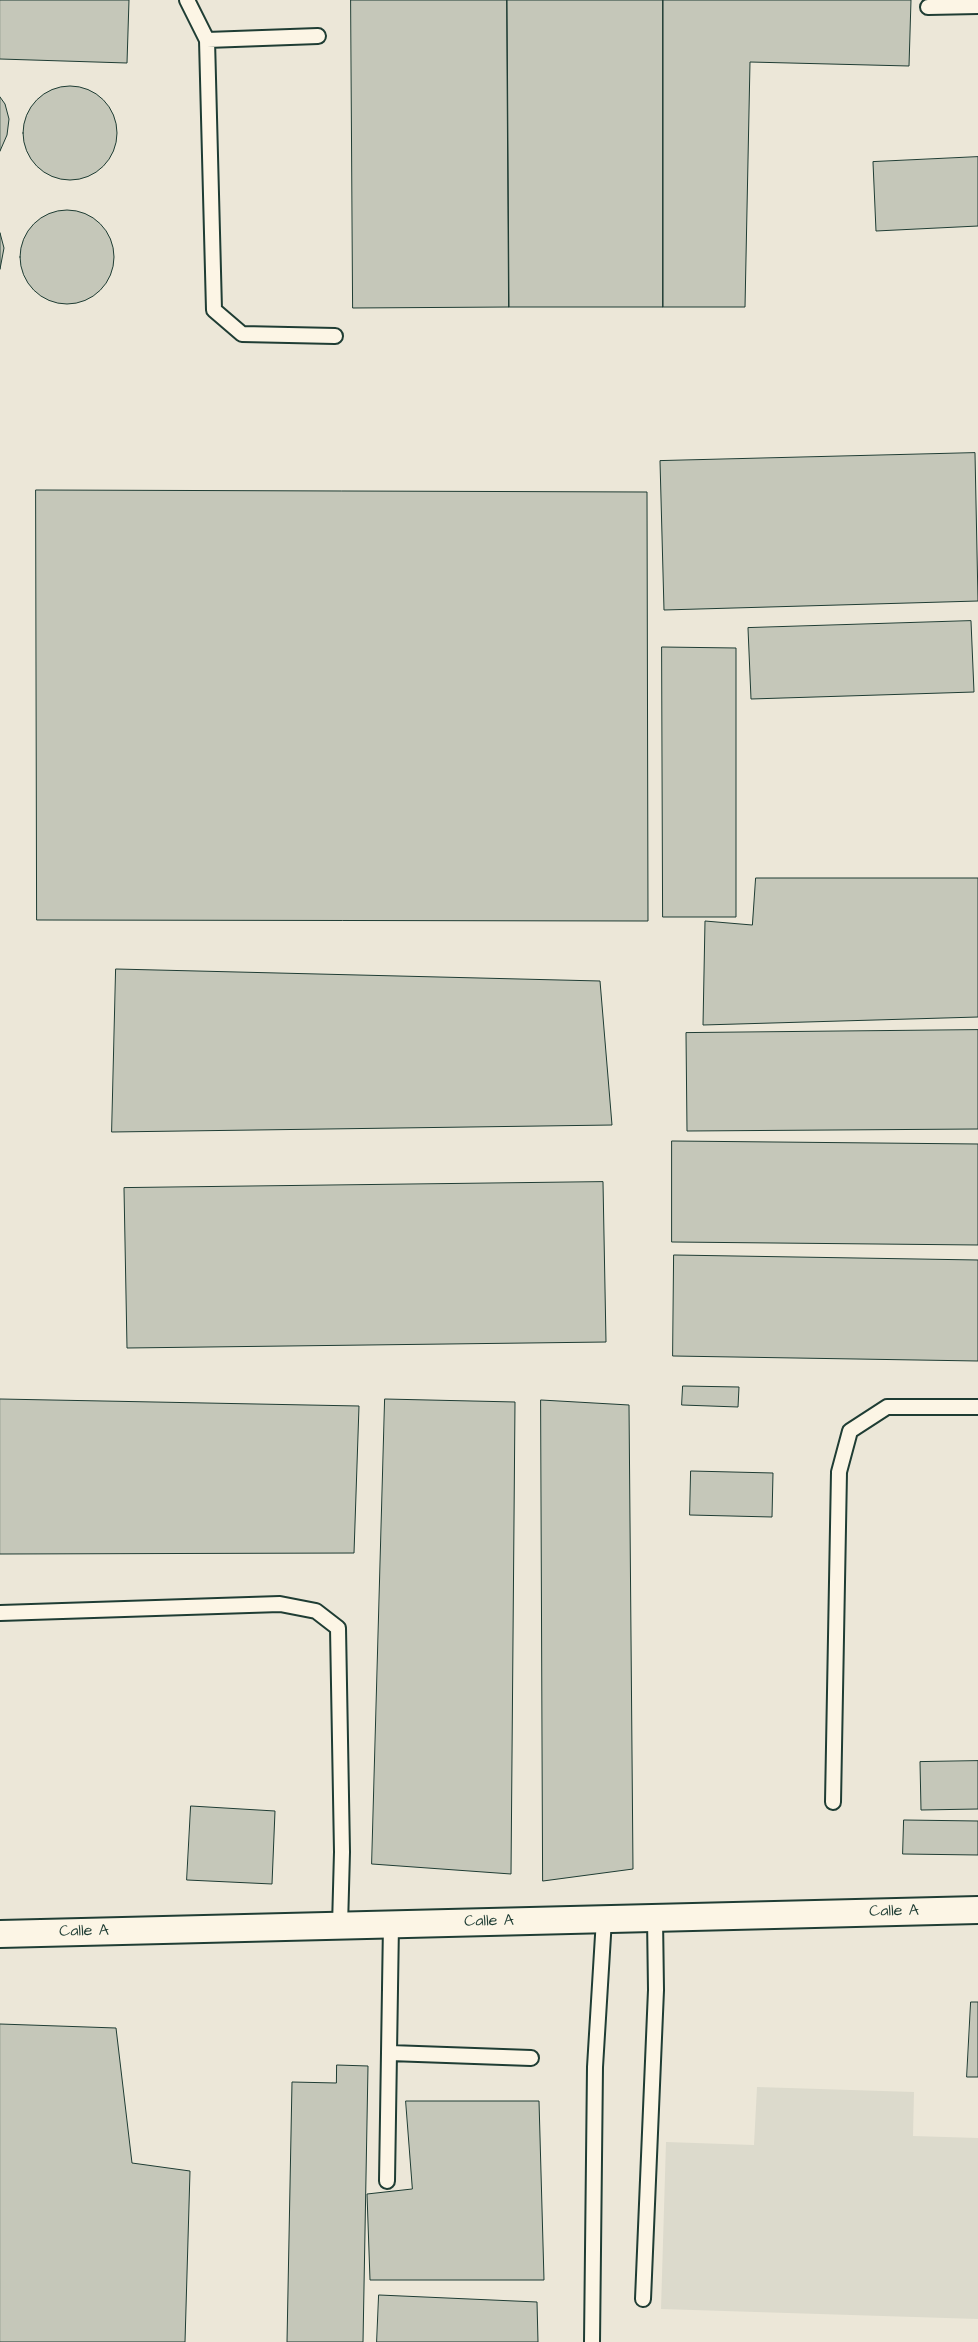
<!DOCTYPE html>
<html>
<head>
<meta charset="utf-8">
<style>
  body { margin:0 }
  canvas { display:block; background:#fcf5e5 }
</style>
</head>
<body>
<canvas width="978" height="2342"></canvas>
<script>
const ctx = document.querySelector('canvas').getContext('2d');
ctx.lineJoin = 'round';
function fillPath(path, color) {
  ctx.fillStyle = color;
  ctx.fill(path, 'evenodd');
}
function trace(path, color, width, dash) {
  ctx.strokeStyle = color;
  ctx.lineWidth = width;
  ctx.lineCap = dash ? 'butt' : 'round';
  ctx.setLineDash(dash || []);
  ctx.stroke(path);
}
function drawText(font, color, halo, rows, align = 'center') {
  ctx.font = font + ' "Architects Daughter",sans-serif';
  ctx.lineWidth = 4;
  ctx.setLineDash([]);
  ctx.textBaseline = 'middle';
  ctx.strokeStyle = halo;
  ctx.fillStyle = color;
  for (const [text, x, y, turn = 0] of rows) {
    ctx.save();
    ctx.translate(x, y);
    ctx.rotate((+turn || 0) * Math.PI / 180);
    ctx.textAlign = isNaN(turn) ? turn : align;
    if (halo) ctx.strokeText(text, 0, 0);
    ctx.fillText(text, 0, 0);
    ctx.restore();
  }
}
fillPath(new Path2D(`
  M0,0H978V2342H0Z`), '#ece7d8');
fillPath(new Path2D(`
  M757,2087L914,2092L913,2136L978,2138V2319L661,2309L666,2142L754,2145Z`), '#dcdacc');
const building = new Path2D(`
  M0,0H129L127,63L0,59Z
  M351,0H507L509,307L353,308Z
  M507,0H663V307H509Z
  M663,0H911L909,66L750,62L745,307H663Z
  M23 133a47 47 0 1 1 94 0a47 47 0 1 1-94 0Z
  M0,97L5,104L9,119L7,135L0,151Z
  M978,157V226L876,231L873,162Z
  M20 257a47 47 0 1 1 94 0a47 47 0 1 1-94 0Z
  M0,233L4,248L0,269Z
  M975,453L978,601L664,610L660,461Z
  M36,490L647,492L648,921L37,920Z
  M971,621L974,692L751,699L748,628Z
  M662,647L736,648V917H663Z
  M756,878H978V1017L703,1025L705,921L752,925Z
  M116,969L600,981L612,1125L112,1132Z
  M978,1030V1129L687,1131L686,1033Z
  M672,1141L978,1144V1245L672,1242Z
  M603,1182L606,1342L127,1348L124,1188Z
  M674,1255L978,1260V1361L673,1356Z
  M683,1386L739,1387L738,1407L682,1405Z
  M0,1399L359,1406L354,1553L0,1554Z
  M385,1399L515,1402L511,1874L372,1864Z
  M541,1400L629,1405L633,1869L543,1881Z
  M691,1471L773,1473L772,1517L690,1515Z
  M978,1761V1809L921,1810L920,1762Z
  M191,1806L275,1811L272,1884L187,1880Z
  M904,1820L978,1821V1855L903,1854Z
  M971,2002H978V2077H967Z
  M0,2024L116,2028L132,2163L190,2171L185,2342H0Z
  M337,2065L368,2066L363,2342H287L292,2082L336,2083Z
  M406,2101H539L544,2280H370L367,2194L412,2189Z
  M379,2295L537,2302L538,2342H377Z`);
fillPath(building, '#c5c7b9');
trace(building, '#1f3d34', 1);
const lane = new Path2D(`
  M187,0L207,40L318,36
  M928,7L978,6
  M207,40L214,310L242,334L335,336
  M0,1613L280,1604L316,1611L338,1628L342,1852L340,1926
  M833,1802L839,1472L850,1431L887,1407H978
  M390,2053L531,2058
  M387,2181L391,1924
  M643,2299L656,1990L655,1918
  M592,2342L595,2067L604,1919`);
const street = new Path2D(`
  M0,1934L978,1910`);
trace(lane, '#1f3d34', 18);
trace(street, '#1f3d34', 30);
trace(lane, '#fcf5e5', 14);
trace(street, '#fcf5e5', 26);
drawText('16px', '#1f3d34', '#fcf5e5', [
  ["Calle A",894,1912,-1],
  ["Calle A",489,1922,-1],
  ["Calle A",84,1932,-1]
]);
</script>
</body>
</html>
